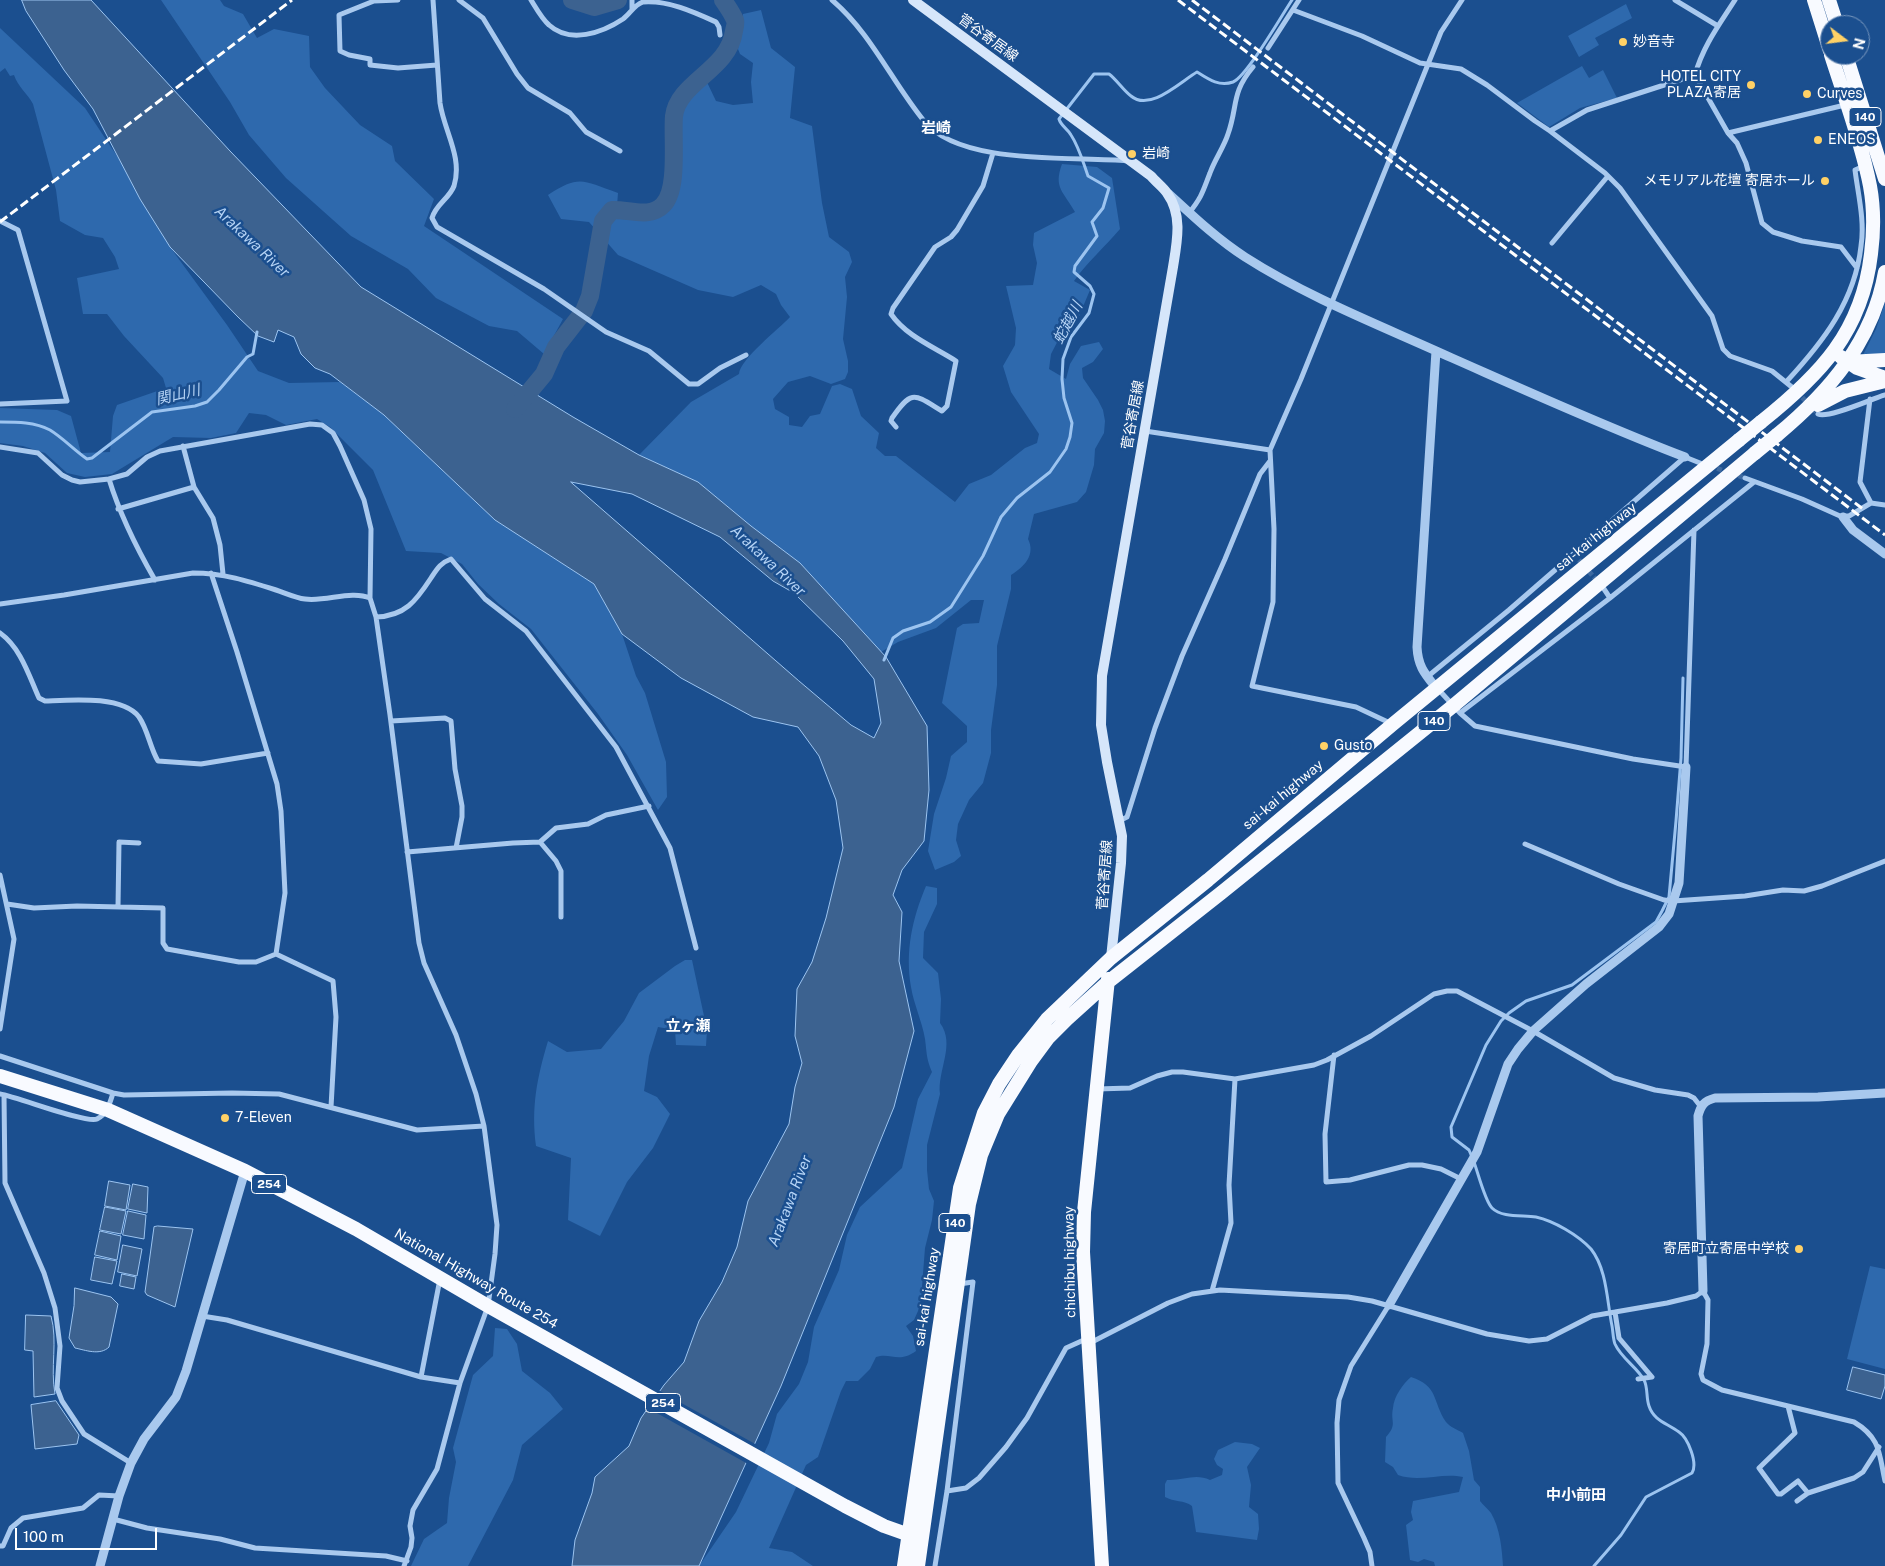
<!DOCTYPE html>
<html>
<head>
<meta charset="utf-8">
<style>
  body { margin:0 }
  #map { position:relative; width:1885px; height:1566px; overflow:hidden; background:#1b4f8f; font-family:"Public Sans",sans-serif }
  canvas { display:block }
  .north { position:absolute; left:1820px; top:15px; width:50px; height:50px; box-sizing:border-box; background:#1b4f8f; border:1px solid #7695bc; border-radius:50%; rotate:105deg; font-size:14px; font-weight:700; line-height:20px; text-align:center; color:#fff }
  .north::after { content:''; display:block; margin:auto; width:18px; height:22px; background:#ffd166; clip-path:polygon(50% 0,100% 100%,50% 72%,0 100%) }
  .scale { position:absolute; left:15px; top:1528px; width:142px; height:22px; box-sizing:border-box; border:2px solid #fff; border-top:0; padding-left:6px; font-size:15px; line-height:18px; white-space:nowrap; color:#fff; -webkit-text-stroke:4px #1b4f8f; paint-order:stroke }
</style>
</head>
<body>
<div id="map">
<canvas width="1885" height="1566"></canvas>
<div class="north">N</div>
<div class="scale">100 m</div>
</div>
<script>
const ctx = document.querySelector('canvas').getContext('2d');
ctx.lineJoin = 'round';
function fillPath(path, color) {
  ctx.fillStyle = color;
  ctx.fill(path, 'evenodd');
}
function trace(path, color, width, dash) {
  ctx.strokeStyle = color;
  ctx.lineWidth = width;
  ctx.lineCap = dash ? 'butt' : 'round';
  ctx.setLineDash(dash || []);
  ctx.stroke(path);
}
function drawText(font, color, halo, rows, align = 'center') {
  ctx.font = font + ' "Public Sans","Noto Sans JP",sans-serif';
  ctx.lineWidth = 5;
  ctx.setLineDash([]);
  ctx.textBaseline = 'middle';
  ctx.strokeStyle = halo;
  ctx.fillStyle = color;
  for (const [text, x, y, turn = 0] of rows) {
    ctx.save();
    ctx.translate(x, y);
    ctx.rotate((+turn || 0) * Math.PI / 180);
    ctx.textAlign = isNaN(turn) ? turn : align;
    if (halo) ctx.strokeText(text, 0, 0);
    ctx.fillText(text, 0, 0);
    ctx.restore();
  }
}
fillPath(new Path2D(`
  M161,0H220L224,6L243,14L257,38L274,29L309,36L310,67L325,88L360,125L392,146L395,161L434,199L424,226L563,319L544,354L517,331L489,326L436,298L408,269L351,236L286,178L249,135L230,102Z
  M1626,4L1632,18L1595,38L1599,45L1579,57L1568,36Z
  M761,10L771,48L795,67L790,118L812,126L822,203L829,237L849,252L852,262L845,277L847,297L843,339L848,361V372L845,379L831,384L810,376L788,382L773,399L775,409L789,417V425L802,427L810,416L820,414L832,386L840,384L852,389L861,416L879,433L876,448L885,456H896L955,502L969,484L991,475L1025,448L1037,443L1039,434L1011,392L1003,366L1015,345L1016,328L1006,286L1033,285L1037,263L1033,245L1034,233L1075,212C1064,192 1053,188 1062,164L1097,167L1112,178L1120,229C1105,247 1087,262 1074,281L1090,290L1077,321L1064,329L1051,354L1049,369L1066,379L1070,364L1081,346L1099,342L1103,349L1093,362L1082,368L1083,378L1098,400L1103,410L1105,421L1104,433L1095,449L1094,465L1086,492L1077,502L1034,514L1028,539C1036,555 1024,567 1011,575V589L997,646V685L991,730V753L983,783L969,800L958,824L956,840L961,856L954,862L935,870L928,851L934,814L946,778L951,756L967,742V726L942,703L957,628L963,624L979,623L984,600H971L936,628L898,642L881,652L800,563L751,526L698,482L639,455L691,402L739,374C740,359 779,329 790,317L781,305L776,294L761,285L733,297L698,290L618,255L589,222L561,219L548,195C580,174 583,181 618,193L617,206C632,214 657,224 668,204C672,198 673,192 678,186C678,165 672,122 681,104C686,94 696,86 705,78L716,101L733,105L753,103L751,82L753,63L740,54L738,49L743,14Z
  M0,28L85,108L119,159L170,247L227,325L258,371L289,383L340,382L384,415L495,520L594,584L622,634L636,676L645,693L666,762L667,797L658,810L627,755L598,714L531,629L499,604L478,584L462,564L441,553L406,551L373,470L330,427L317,419L286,425L266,415L249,413L236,433L211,438L173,437L112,474L85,477L67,473L45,453L23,446L0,443V408L57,410L71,416L81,453L110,452L113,416L117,405L166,388L163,378L124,336L107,314H83L77,278L119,269L115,257L103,238L85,235L60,221L56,190L33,104C27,93 18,87 14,75L10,76L5,68L0,72Z
  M1582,66L1589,78L1603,70L1617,98L1580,108L1549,127L1517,103Z
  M1885,303V356L1863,355L1876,329Z
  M926,886L937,888V904L924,932L923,958L938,973L941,999L940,1023C956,1044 937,1071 940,1094L927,1145V1170L929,1189L934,1201L932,1220L925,1248L921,1299L918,1311L914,1320L906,1326L913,1336L916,1351C898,1364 891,1352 876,1357L870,1369L858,1381H846L841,1391L818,1457L806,1465L769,1548L792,1552L813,1566H699L736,1512L769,1443L777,1414L799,1384L808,1362L814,1327L839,1270L847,1235L860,1207L902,1168L918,1099L932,1072C926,1057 927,1054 925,1039C922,1021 914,1005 911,987C905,952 912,919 926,886Z
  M685,960H692L707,1030L706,1046L676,1045L675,1030L658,1027L649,1056L644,1091L657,1097L670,1114L653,1148L627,1182L600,1236L568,1220L571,1158L536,1146C531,1107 537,1078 548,1041L567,1052L601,1049L624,1021L639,993L675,966Z
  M1870,1266L1885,1269V1369L1847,1359Z
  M495,1328L507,1329L517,1344L522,1371L550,1393L563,1409L522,1445L513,1480L468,1566H411L424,1539L447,1523L449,1498L456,1462L453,1448L473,1375L493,1356Z
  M1411,1377C1439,1386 1432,1401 1446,1422C1450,1427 1458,1430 1463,1433L1469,1451L1474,1480L1480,1487V1501C1483,1505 1488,1509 1491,1513C1500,1528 1502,1549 1503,1566H1435L1434,1562L1424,1559L1418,1562L1410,1560L1406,1525L1413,1520L1411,1512L1413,1501L1459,1492L1463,1477C1442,1472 1420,1483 1398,1475L1393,1467L1385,1462L1386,1437C1398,1424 1390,1422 1393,1408C1394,1396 1403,1384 1411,1377Z
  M1235,1442L1252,1444L1260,1448L1247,1467L1251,1485L1249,1507L1258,1514L1259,1529L1257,1540L1196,1532L1192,1506C1184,1500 1174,1502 1165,1497V1484L1167,1480C1183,1481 1195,1473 1210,1480L1222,1475L1223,1469L1217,1465L1214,1459L1218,1450Z`), '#2e69ad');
const water = new Path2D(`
  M22,0H91L230,151L361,287L573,417L639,455L698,482L751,526L800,563L886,657L927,726L929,790L924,841L902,870L893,895L902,912L899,961L914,1031L894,1107L781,1386L699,1566H572L575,1540L592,1493L595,1477L629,1446L641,1418L664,1385L684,1362L699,1321L722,1282L737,1247L748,1201L789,1124L795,1087L802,1063L795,1036L797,989L812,962L826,918L843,848L836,800L819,756L798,727L753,717L681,678L622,634L594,584L495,520L384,415L330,374L315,368L301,354L294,337L278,330L274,342L258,336L238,317L170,247L140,199L93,109L64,70L26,11ZM571,482L632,494L720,537L773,581L794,593L843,641L874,679L881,723L874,738L851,725L799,681Z
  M109,1181L130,1185L126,1210L105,1206Z
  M133,1184L148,1187L147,1213L128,1209Z
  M105,1207L126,1211L121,1234L100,1230Z
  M128,1211L146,1215L144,1239L123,1235Z
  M158,1226L193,1229L175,1307L147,1295L145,1292L154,1227Z
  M100,1231L121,1236L117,1260L95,1255Z
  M123,1245L142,1249L137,1276L118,1272Z
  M95,1257L117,1261L112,1284L91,1280Z
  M122,1274L136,1277L134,1289L120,1286Z
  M75,1288L111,1297L118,1304L109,1347C100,1356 85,1350 75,1348L69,1338L74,1306Z
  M26,1315L51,1316C58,1341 50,1368 55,1394L34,1397L33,1351L25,1350Z
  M1853,1367L1885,1375V1386L1881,1399L1847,1390Z
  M56,1401L79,1435L77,1444L35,1449L31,1405Z`);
fillPath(water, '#3c6290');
trace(water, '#9cc4f0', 1);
fillPath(new Path2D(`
  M658,1390L757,1445L748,1464L646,1407Z`), '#1b4f8f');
trace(new Path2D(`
  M0,422C17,422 35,422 50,430C63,438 74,450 87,459L92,458L152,412L195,406L207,402L219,390L247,357L253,354L257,332
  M884,660L893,638L903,631L930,622L951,607L983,556L1001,517L1017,498L1050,472L1066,449L1070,437L1072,423L1064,398L1062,379L1063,359L1071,337L1089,313L1094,294L1090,286L1074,272L1075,266L1097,236L1092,222L1103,208L1109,188L1088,176C1083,162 1079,147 1071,135C1067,128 1061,126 1059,119L1094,74H1109C1117,80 1123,90 1131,96C1150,112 1180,82 1197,72C1208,79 1219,87 1233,82C1247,76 1282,15 1292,0
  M1472,1157L1469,1150L1452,1137L1451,1127L1486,1045L1501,1021L1509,1013L1526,1001L1572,985L1656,922L1662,911L1669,897L1676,821L1681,758L1683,678
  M1474,1162C1478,1173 1485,1201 1492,1208C1502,1218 1522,1215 1536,1217C1554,1221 1578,1235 1591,1249C1607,1269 1607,1302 1612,1326C1613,1331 1613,1339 1615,1344C1621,1358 1637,1367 1644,1380C1648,1387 1646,1398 1649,1406C1654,1421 1667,1423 1679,1432C1688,1438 1698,1463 1692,1473L1646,1497L1621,1535L1594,1566`), '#9cc4f0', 3);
trace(new Path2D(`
  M572,0L594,7L618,0
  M515,409L544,374L556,347L584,311L590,296L603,221L612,210C628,209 650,219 663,205C679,190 672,138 674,116C678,82 729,70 734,31C735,27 736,23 735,20C732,13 727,6 723,0`), '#3c6290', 18);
trace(new Path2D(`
  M1797,392L1818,414
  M1710,466L1745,478
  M1579,560L1599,583`), '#3d69a0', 5, [5, 2.5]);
trace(new Path2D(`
  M398,0L374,1L339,15L340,51L349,55L370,59V65L398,68L437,65
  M433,0L440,103C444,131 463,157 454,186C449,199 436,204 432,218L437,227L544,289L606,332L649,351L689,384H698L720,368L746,355
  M459,0L483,18L517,74L528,88L570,113L586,132L620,151
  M531,0C536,8 542,19 549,25C570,44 602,33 623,19C630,14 634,5 643,2C668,0 694,12 716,22L719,27L720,35
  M632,0V9
  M832,0C871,33 892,82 924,121C960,166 1073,156 1127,161
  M1675,0L1718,26
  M1293,10L1362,36L1420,63L1461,69L1487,85L1535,121L1550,131L1605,173L1620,188L1712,316L1723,349L1730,356L1772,371L1793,388
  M1268,48L1299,0
  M1695,75L1728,133L1737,143L1746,163L1762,223L1773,232L1802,241L1841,247L1857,268
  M1550,131L1587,110L1695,75C1703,46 1719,25 1735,0
  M1728,133L1845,105
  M1189,213C1202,197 1203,191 1210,173C1215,159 1224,147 1228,134C1238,106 1231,93 1253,67
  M0,221L18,230L67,401L0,404
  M1552,243L1608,176
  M1787,381C1823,342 1855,301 1861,246C1865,221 1858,194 1855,170L1864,166
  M1870,399L1860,482L1871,503
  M1818,414C1828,419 1871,399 1885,395
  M896,427L891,421L892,418C912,389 914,394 942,411L947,406L956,361C934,347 906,336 891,314L893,308L935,247L951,237L957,230L983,186L993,153
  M1145,431L1270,450
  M183,446L194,487L213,518L220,545L223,574
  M0,447L38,453L62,475L72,480L80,482L109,479L127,474L147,457L160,451L310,424L322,425L333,433L340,446L364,500L371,529L370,598
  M1745,478L1802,499L1840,516H1849L1871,503L1885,505
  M109,479C120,515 136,547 155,580
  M118,509L194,487
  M211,573L237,652L277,784L281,811L285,893L276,954
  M1604,589L1610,598
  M0,604L64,595L193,573C223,573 248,581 276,590C285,593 296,598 305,599C326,602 351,590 370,598L376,617L390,715L419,943L424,963L456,1035L476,1094L484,1126L497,1225L495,1254L488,1306L460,1383L437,1469L413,1510L410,1526L412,1538L411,1547L404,1566
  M376,617C405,616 416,601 431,578C437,569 440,563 451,559L485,599L526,631L616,747L670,848L696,948
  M0,633C21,648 29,676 39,698L45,701C70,700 122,695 139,717C148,730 150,748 158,761L201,764L268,753
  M1427,677L1509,610L1685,457L1700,463
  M1438,689L1460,713L1475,726L1633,759L1686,767L1694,530
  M1460,713L1610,598L1754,482
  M391,721L445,718L451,721L455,769L462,806V817L456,848
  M1390,723L1356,707L1252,686L1273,602L1274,529L1270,450L1301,379L1441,32L1462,0
  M1119,821L1127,817L1155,728L1182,656L1225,559L1260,474L1270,461
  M540,842L556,861L561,871V917
  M1525,844L1619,884L1664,900L1673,901L1745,896L1783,890L1804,891L1822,886L1885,861
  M407,852L513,843L540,842L556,828L588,824L606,815L649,806
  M0,875L14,939L0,1029
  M7,904L34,908L77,906L163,908V943L167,949L239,962H256L276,954L333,981L336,1017L331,1107
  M118,907L119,842L139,843
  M1334,1055L1325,1134L1326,1182L1350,1180L1409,1165H1422L1441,1169L1461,1179
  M0,1056L113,1093L124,1095L232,1093L279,1094L417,1130L484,1126
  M1097,1089L1130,1088L1157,1076L1172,1072H1183L1235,1079L1314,1065L1327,1060L1371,1036L1434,994L1447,991H1457L1533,1031L1614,1078L1655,1090L1688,1095L1694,1098L1701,1107
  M0,1094C18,1097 87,1124 97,1119C107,1114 110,1103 113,1093
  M4,1095L5,1183L44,1273L55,1308L60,1346L57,1388L62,1401L84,1434L131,1463
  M1212,1291L1231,1223L1229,1185L1235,1079
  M1615,1312L1619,1338L1652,1377L1638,1379
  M202,1316L227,1320L421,1377L460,1383
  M1090,1343L1168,1303L1192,1294L1220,1290L1348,1297L1372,1301L1487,1334L1529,1341L1547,1339L1592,1316L1667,1303L1696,1296L1703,1291L1708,1300L1707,1344L1701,1374L1703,1380L1722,1390L1854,1422C1881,1438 1879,1454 1885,1481
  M421,1377L440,1279
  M1788,1406L1795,1433L1759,1468L1778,1494H1781L1798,1481L1808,1493
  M947,1491L966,1488L979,1478L1006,1447L1027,1418L1066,1348L1086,1339
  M1797,1501L1808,1493L1854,1478L1863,1472L1879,1447
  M113,1519L147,1528L220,1539L255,1548L386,1556L407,1561
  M0,1546H3L11,1528L23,1518L83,1508L99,1495L119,1496
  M935,1566L947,1491L973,1282L959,1284
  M1372,1566L1370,1552L1364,1538L1338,1483L1337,1423L1339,1400L1351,1366L1389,1305`), '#a9c9ee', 5);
trace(new Path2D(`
  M1169,194C1193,216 1217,239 1245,257C1309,298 1382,326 1452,358C1529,392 1606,427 1685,457
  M1436,351L1417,647C1418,667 1425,674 1437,689
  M1843,517L1853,530L1885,554
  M1703,1291L1698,1116C1701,1105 1704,1101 1715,1098L1818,1097L1885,1093
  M1389,1305L1477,1152L1508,1064L1518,1049L1533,1031L1586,984L1659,927L1669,914L1679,883L1686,767
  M100,1566L119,1496L131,1463L144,1439L176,1397L186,1371L245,1171`), '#a9c9ee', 9);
trace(new Path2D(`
  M913,0L1151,176C1156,182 1163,187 1167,193C1183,215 1177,242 1173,267L1102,676L1101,725L1107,762L1122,836L1121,863L1111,958`), '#d6e6fa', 10);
trace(new Path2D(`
  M1814,0L1830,51
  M1829,0L1837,25
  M1846,55L1885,179
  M1841,357L1857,368L1885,378
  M1848,362L1885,360
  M1818,405L1845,391L1885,381
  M1761,422C1820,375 1862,332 1871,254C1874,231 1874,208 1870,186C1862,144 1844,96 1831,55
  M1777,435C1829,392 1873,341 1885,272
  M0,1076L108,1110L245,1171L356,1229L488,1306L845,1506L884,1526L915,1537
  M904,1566L960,1188L984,1113L999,1084L1019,1054L1047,1019L1111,958L1208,880L1393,724L1739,440
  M918,1566L969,1204L981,1155L998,1114L1031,1061L1048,1038L1067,1019L1108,982L1221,893L1453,706L1755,453
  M1102,1566L1083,1252L1084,1212L1108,979`), '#f8faff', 14);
trace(new Path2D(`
  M1178,0L1885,535
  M1192,0L1863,509
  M0,222L292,0`), '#fff', 3, [9, 4]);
trace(new Path2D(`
  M1739,440L1761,422
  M1755,453L1777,435`), '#f8faff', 14);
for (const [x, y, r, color] of [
  [1623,42,5,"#ffd166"],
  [1751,85,5,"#ffd166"],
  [1807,94,5,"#ffd166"],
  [1818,140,5,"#ffd166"],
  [1132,154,5,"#ffd166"],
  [1825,181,5,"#ffd166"],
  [1324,746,5,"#ffd166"],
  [225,1118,5,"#ffd166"],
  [1799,1249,5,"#ffd166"]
]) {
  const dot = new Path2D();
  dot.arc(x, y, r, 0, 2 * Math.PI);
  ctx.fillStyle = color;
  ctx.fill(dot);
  trace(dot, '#1b4f8f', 2);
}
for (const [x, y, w] of [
  [1865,117,32],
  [1434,721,32],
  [269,1184,35],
  [955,1223,32],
  [663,1403,35]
]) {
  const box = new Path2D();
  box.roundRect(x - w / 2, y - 9.5, w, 19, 4);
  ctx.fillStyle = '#1b4f8f';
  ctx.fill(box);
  trace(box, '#fff', 1);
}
drawText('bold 12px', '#fff', null, [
  ["140",1865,117],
  ["140",1434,721],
  ["254",269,1184],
  ["140",955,1223],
  ["254",663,1403]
]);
drawText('14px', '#fff', '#1b4f8f', [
  ["菅谷寄居線",988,38,36],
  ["菅谷寄居線",1133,415,-80],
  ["sai-kai highway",1596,537,-39],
  ["sai-kai highway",1283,795,-40],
  ["菅谷寄居線",1105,875,-86],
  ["chichibu highway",1070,1262,-91],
  ["National Highway Route 254",476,1279,30],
  ["sai-kai highway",927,1297,-81]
]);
drawText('14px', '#fff', '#1b4f8f', [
  ["妙音寺",1633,42],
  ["HOTEL CITY",1741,77,"right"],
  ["PLAZA寄居",1741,93,"right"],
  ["Curves",1817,94],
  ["ENEOS",1828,140],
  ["岩崎",1142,154],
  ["メモリアル花壇 寄居ホール",1815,181,"right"],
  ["Gusto",1334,746],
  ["7-Eleven",235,1118],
  ["寄居町立寄居中学校",1789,1249,"right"]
], 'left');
drawText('bold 15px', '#fff', '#1b4f8f', [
  ["岩崎",936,128],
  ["立ヶ瀬",688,1026],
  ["中小前田",1576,1495]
]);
drawText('italic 15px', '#b5d3f5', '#1b4f8f', [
  ["Arakawa River",252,242,43],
  ["蛇越川",1068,323,-62],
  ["関山川",178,395,-13],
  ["Arakawa River",768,561,43],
  ["Arakawa River",790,1201,-69]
]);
</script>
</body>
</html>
